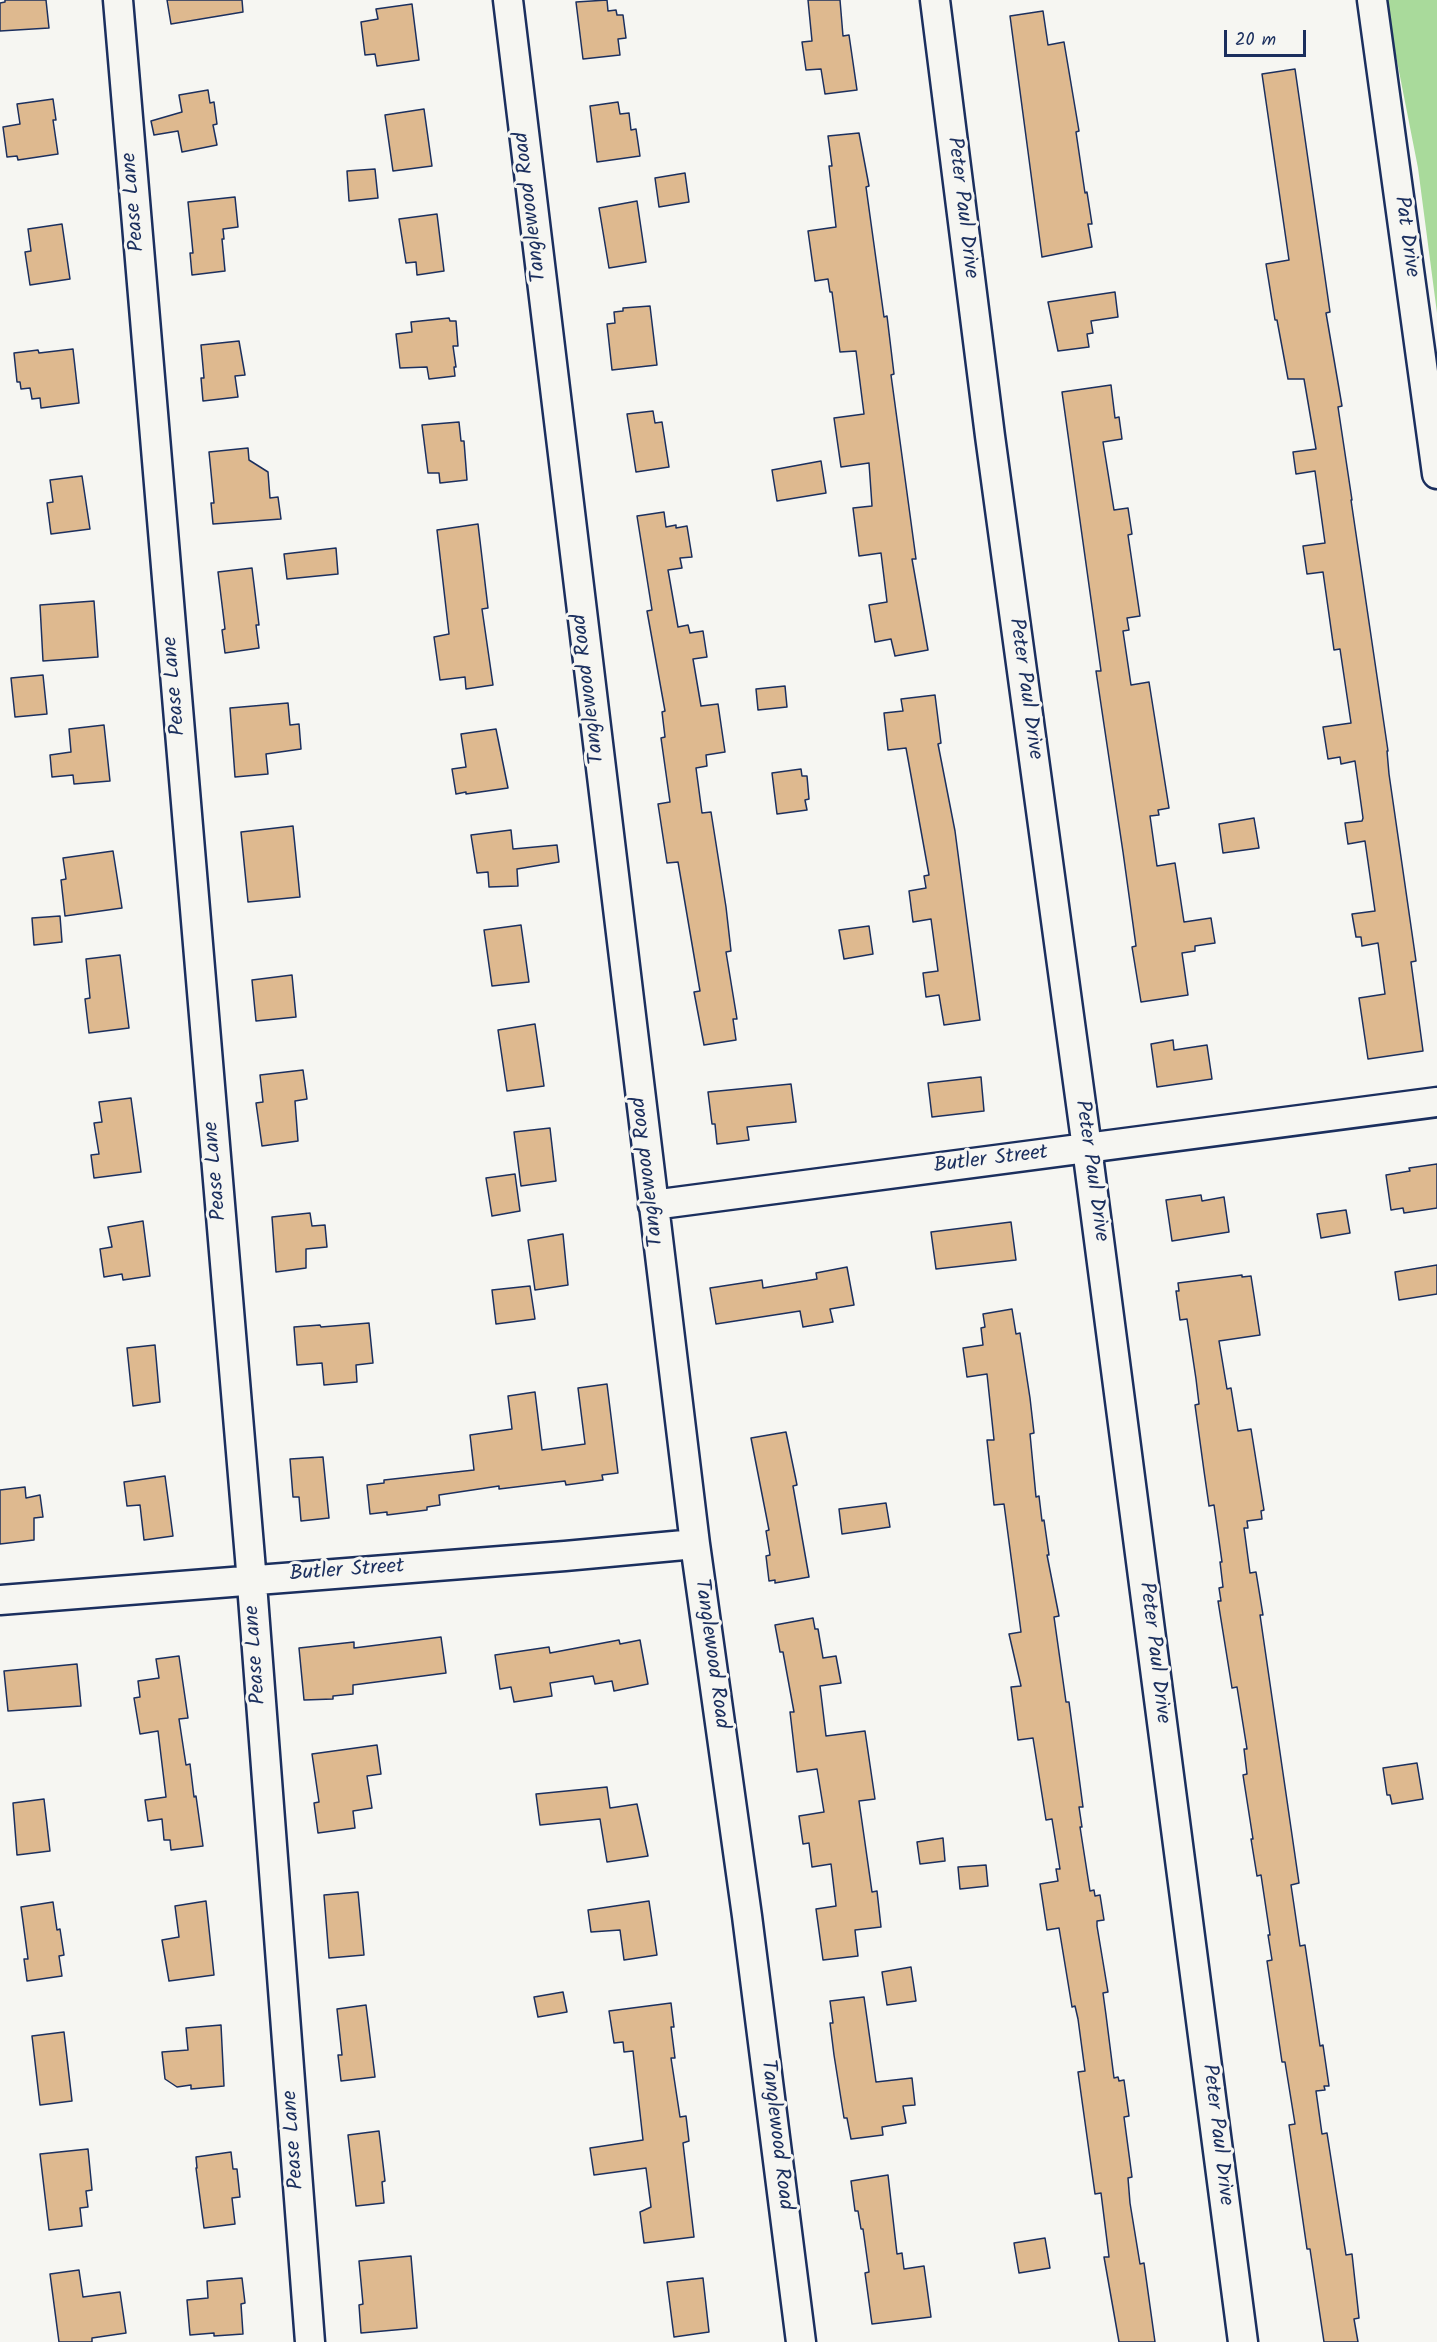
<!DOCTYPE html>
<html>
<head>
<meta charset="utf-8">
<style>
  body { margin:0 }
  #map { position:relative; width:1437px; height:2342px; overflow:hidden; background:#f6f6f2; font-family:Kalam,sans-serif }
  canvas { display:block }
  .scale { position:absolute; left:1224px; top:30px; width:82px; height:27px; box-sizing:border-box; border:3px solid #1b2f5e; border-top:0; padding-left:8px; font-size:18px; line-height:21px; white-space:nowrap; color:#1b2f5e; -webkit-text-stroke:4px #f6f6f2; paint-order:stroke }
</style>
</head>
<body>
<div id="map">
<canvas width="1437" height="2342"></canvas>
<div class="scale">20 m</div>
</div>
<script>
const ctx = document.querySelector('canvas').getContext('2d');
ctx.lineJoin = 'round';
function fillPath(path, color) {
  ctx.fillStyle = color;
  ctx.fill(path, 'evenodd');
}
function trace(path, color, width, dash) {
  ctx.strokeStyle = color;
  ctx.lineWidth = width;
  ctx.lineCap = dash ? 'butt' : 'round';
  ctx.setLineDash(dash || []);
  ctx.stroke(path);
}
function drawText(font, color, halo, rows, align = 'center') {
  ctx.font = font + ' Kalam,sans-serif';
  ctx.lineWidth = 6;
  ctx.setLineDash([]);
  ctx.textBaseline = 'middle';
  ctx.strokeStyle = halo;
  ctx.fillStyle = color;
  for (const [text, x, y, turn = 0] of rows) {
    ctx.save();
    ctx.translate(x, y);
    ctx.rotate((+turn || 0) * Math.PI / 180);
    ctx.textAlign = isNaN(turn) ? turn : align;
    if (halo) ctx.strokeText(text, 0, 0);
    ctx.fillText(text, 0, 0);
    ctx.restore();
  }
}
fillPath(new Path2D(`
  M1385,0H1437V313L1418,168Z`), '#a9da9b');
const building = new Path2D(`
  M5,0H46L49,28L0,31V3L5,2Z
  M167,0H242L243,12L171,24Z
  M607,0L608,11L616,10L617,15H623L626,38L618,39L620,55L583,59L576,2Z
  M808,0H840L843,36L849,35L857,90L825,94L821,69L806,70L802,42L812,41Z
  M412,4L419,60L377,66L375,54L365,55L361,22L378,19L376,9Z
  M1043,11L1048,45L1064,42L1079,131L1076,132L1085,193L1087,192L1092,224H1088L1092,247L1042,257L1010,16Z
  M1295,69L1330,312L1326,313L1342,406L1338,407L1352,500H1351L1388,751H1387L1389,774L1416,961L1411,962L1423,1051L1368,1059L1359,998L1385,994L1378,943L1362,946L1361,937H1356L1352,914L1375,911L1365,841L1348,844L1345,823L1362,821L1363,818L1355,761L1341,764L1340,757L1328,759L1323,727L1351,723L1340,649L1334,650L1323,572L1307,574L1303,546L1325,543L1315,471L1296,474L1293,452L1316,449L1304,379H1288L1277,320H1275L1266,264L1289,260L1262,74Z
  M208,90L210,103L214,102L217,124L213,125L217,145L182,152L178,131L154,135L151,121L182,112L179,95Z
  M53,99L56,120H53L58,154L18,160L17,156L7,157L3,127L20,124L17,104Z
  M618,102L620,114L629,113L631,130L636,129L640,156L597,162L590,106Z
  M424,109L432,166L393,171L385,115Z
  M859,133L869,186L866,187L884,317L887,316L894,374L891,375L916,559H912L928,650L895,656L891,639L875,642L869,605L887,602L881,553L859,556L853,508L872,506L869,463L841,467L834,418L864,414L856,351L840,352L832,292H830L828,279L815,281L808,231L836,227L829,166H832L828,136Z
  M375,169L378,198L349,201L347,171Z
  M685,173L689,202L659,207L655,178Z
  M235,197L238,227L223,229L224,239H222L225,271L192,275L190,253H193L188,202Z
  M637,201L646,262L609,268L599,208Z
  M437,214L444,271L417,275L416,262L406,263L399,219Z
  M62,224L70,279L30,285L25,252L31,251L28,229Z
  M1115,292L1118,317L1091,321L1093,333L1087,334L1089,347L1058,351L1048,302Z
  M650,306L657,365L612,370L607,324L615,323L614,312L623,311V308Z
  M449,318L450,321H456L458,346H453L456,367H454L455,376L429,379L427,367L400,368L396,334L412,332L411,322Z
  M239,341L245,375L235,376L238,397L203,401L201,378H204L201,345Z
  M73,349L79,403L41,408L40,398L32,399L30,388L21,389L20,382H17L14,353L38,350L39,353Z
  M1111,385L1115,418L1119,417L1122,439L1103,442L1114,510L1128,508L1132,534L1128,535L1140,616L1127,618L1129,630L1123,631L1131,685L1149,682L1169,808L1158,810L1159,815L1150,816L1157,866L1175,863L1184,922L1211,918L1215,943L1195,946V951L1182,953L1188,995L1141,1002L1132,947L1136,946L1123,852L1096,671H1101L1062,392Z
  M653,411L655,423L662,422L669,467L636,472L627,414Z
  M459,422L461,441H464L467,480L440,483L439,473H428L422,425Z
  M248,448L249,460L268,472L270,498L278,497L281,519L213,524L211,503H214L209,452Z
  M821,461L826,493L777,501L772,470Z
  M82,476L90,529L51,534L47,503L53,502L50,480Z
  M664,512L666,527L676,525V528L687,526L692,557L680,558L682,568L668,570L678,627L688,625L690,633L703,631L707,657L693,659L701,706L718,704L725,752L706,755L707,766L696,768L702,813L711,812L726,907L731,951L726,952L737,1019H733L736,1040L704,1045L694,992L700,991L678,862L667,863L658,804L670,802L661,738L665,737L662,712L665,711L647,611L652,610L637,516Z
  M478,524L488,608L482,609L493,685L466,689L465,677L440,680L434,637L449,634L437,530Z
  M336,548L338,574L287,579L284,554Z
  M252,568L259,625H256L259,648L225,653L222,630L225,629L218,572Z
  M94,601L98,657L43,661L40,605Z
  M43,675L47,714L15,717L11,678Z
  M785,686L787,707L758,710L756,689Z
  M935,695L941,743L938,744L955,831L980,1020L944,1025L939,995L926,997L923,973L938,971L931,919L913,922L909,891L926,888L924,876L929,875L906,748L888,750L884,713L903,711L901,699Z
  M288,703L290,725L299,724L301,749L266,754L268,774L235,777L230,708Z
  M104,725L110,781L74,784L73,775L52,777L50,755L71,752L69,729Z
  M496,729L508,788L466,794V792L456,794L452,769L466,767L461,734Z
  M801,769L802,776H807L809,799L805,800L807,810L777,814L772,773Z
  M1254,818L1259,848L1223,853L1219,824Z
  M293,826L300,897L248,902L241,832Z
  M511,830L513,849L557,845L559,862L517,869L518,886L489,887L488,872L477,873L471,835Z
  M113,851L122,908L65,916L61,880L66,879L63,858Z
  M60,916L62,942L34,945L32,918Z
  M521,925L529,982L492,986L484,930Z
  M869,926L873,954L844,959L839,930Z
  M120,955L129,1028L89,1033L85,999L90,998L86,959Z
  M292,975L296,1017L256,1021L252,980Z
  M535,1024L544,1086L507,1091L498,1030Z
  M1173,1040L1174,1050L1207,1045L1212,1079L1157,1087L1151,1044Z
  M303,1070L307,1099L295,1101L298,1141L262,1146L256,1103L263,1102L260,1075Z
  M981,1077L984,1111L932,1117L928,1083Z
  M791,1084L796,1122L747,1127L749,1140L717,1144L715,1124H712L708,1092Z
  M131,1098L141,1172L94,1178L91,1155L99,1154L94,1123L102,1122L99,1102Z
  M550,1128L556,1181L521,1186L514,1132Z
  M1437,1164V1208L1404,1213L1403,1208L1391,1210L1386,1175L1410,1171L1409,1168Z
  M515,1174L520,1211L492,1216L486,1178Z
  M1201,1195L1202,1201L1224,1197L1229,1232L1172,1241L1166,1200Z
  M1346,1210L1350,1233L1321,1238L1317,1214Z
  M310,1213L312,1226L325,1225L327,1247L306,1249V1268L276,1272L272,1217Z
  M143,1221L150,1276L123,1280L122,1274L104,1277L100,1249L112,1247L108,1227Z
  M1011,1222L1016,1260L936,1269L931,1232Z
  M563,1234L568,1285L535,1290L528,1240Z
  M1437,1265V1294L1399,1300L1395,1272Z
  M847,1267L854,1305L830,1309L833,1322L803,1327L800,1311L716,1324L710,1288L762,1280L763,1288L817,1279L816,1273Z
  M1242,1275V1277L1251,1276L1260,1335L1219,1341L1227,1389L1231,1388L1238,1431L1251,1429L1264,1510L1261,1511L1262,1519L1247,1521L1248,1528H1244L1250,1573L1256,1572L1263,1615H1260L1299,1883L1291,1885L1300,1946L1305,1945L1320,2046L1323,2045L1329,2086H1324L1325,2090L1316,2091L1322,2134L1327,2133L1346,2255L1352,2254L1359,2318L1354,2319L1358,2342H1324L1310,2249H1307L1289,2125L1295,2124L1285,2062H1282L1267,1961L1272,1960L1268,1935H1270L1261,1875L1257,1876L1251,1839H1253L1243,1775L1247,1774L1244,1749H1247L1237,1687L1232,1688L1218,1601H1221L1219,1588L1223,1587L1220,1562H1222L1214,1505L1209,1506L1204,1471L1195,1405L1199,1404L1196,1379L1187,1319L1180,1320L1176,1291H1179L1178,1283Z
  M530,1286L535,1319L496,1324L492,1290Z
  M1012,1309L1016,1334L1020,1333L1030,1398L1034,1433L1030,1434L1036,1497L1039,1496L1042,1521L1044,1520L1049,1555H1047L1059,1616L1054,1617L1066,1702H1069L1083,1807H1079L1082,1827H1080L1090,1891L1094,1890L1095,1896L1100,1895L1104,1920L1097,1921V1926L1108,1992L1103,1993L1106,2015L1114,2078L1118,2077L1119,2081L1124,2080L1129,2116L1124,2117L1132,2177L1128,2178L1130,2203L1140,2264L1144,2263L1155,2342H1119L1104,2257H1109L1101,2193L1095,2194L1078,2072L1085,2071L1078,2019L1075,2006L1072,2007L1059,1928L1047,1930L1040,1884L1058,1881L1056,1869H1060L1052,1819L1046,1820L1033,1738L1018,1740L1011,1687L1021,1686L1009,1634L1021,1632L1004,1504L994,1505L987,1440H994L987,1374L967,1377L963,1348L983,1345L981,1328L985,1327L983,1314Z
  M369,1323L373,1363L356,1365L357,1382L324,1385L322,1363L297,1365L294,1327L320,1325L321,1327Z
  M155,1345L160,1402L133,1406L127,1348Z
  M607,1384L618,1473L602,1475L603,1480L566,1485L565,1481L499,1489V1486L439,1495L440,1505L427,1507V1510L387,1515V1512L370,1514L367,1485L384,1483V1480L474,1470L470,1435L512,1429L508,1396L535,1392L542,1450L585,1444L578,1388Z
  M786,1432L797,1485L793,1486L809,1577L775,1583V1580L769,1581L766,1556L770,1555L766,1531L769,1530L751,1438Z
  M323,1457L329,1518L301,1521L299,1497H293L290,1459Z
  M165,1476L173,1536L144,1540L140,1505L127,1506L124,1482Z
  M25,1487L26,1498L40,1495L43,1517L34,1518V1540L0,1544V1490Z
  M886,1503L890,1527L842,1534L839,1509Z
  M813,1618L815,1629H818L823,1658L836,1656L841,1683L820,1686L826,1736L865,1731L875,1799L859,1801L872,1892L877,1891L881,1927L855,1930L858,1956L823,1960L816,1909L836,1906L831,1864L812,1867L809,1843L803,1844L799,1816L824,1812L817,1769L797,1772L790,1712H794L783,1652H780L775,1625Z
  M441,1637L446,1673L353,1685V1694L333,1696V1699L304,1700L299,1648L354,1642V1648Z
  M619,1640L620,1644L640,1640L648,1684L614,1691L612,1681L595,1684L593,1676L550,1683L552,1696L514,1702L511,1687L500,1689L495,1655L549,1647L550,1653Z
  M179,1656L188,1718L179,1719L186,1765L190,1764L194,1797L196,1796L203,1846L171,1850L170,1840H164L162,1819L148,1821L145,1800L166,1797L158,1731L140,1734L134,1698L140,1697L138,1681L159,1678L156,1659Z
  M77,1664L81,1706L8,1711L4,1671Z
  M377,1745L381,1774L367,1776L372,1808L353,1811L355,1828L318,1833L314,1803L319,1802L312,1754Z
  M1417,1763L1423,1799L1392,1804L1390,1795H1387L1383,1768Z
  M607,1787L610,1808L637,1804L648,1856L607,1862L600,1819L540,1825L536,1794Z
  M44,1799L50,1851L17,1855L13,1803Z
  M943,1838L945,1861L920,1864L917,1842Z
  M986,1865L988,1886L960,1889L958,1867Z
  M358,1892L364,1955L329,1958L324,1895Z
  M206,1901L214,1975L169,1981L162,1940L179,1937L175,1906Z
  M649,1901L657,1955L624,1960L620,1930L591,1932L588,1910Z
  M53,1902L57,1930L60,1929L64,1955L59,1956L62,1976L27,1981L24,1959H28L21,1907Z
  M911,1967L916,2001L887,2005L882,1972Z
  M563,1992L567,2012L538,2017L534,1997Z
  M864,1997L876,2082L912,2078L915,2105L903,2106L906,2123L882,2127L883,2135L851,2139L847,2118H844L834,2055L830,2023H833L830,2001Z
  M671,2003L674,2027H671L675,2058H671L680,2117L686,2116L689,2141L683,2143L694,2237L644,2243L640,2212L651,2207L646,2168L594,2175L590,2148L643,2140L633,2051L624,2052L623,2042L614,2043L609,2011Z
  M366,2005L375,2077L341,2081L338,2055H342L337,2009Z
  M221,2025L224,2086L191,2089V2085L177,2087L165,2079L162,2052L188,2050L186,2028Z
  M64,2032L72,2101L40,2105L32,2036Z
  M379,2131L385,2181L382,2182L384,2203L356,2206L348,2135Z
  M88,2149L92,2190L86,2191L88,2207L80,2208L82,2226L49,2230L40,2154Z
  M231,2152L233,2169H237L240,2197L232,2198L235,2224L204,2228L196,2168H197L196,2157Z
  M888,2175L897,2254L902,2253L904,2269L924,2266L931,2317L872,2324L865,2273L869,2272L863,2229H861L858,2211H855L851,2181Z
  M1045,2238L1050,2268L1019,2273L1014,2243Z
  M411,2256L417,2328L361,2333L359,2305L363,2304L359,2261Z
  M79,2270L83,2297L120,2292L126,2333L92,2338V2342H59L50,2274Z
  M242,2278L245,2303L241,2304L243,2334L214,2336V2333L190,2335L187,2300L208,2298L207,2281Z
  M703,2278L709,2332L674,2337L667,2282Z`);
fillPath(building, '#deb98f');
trace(building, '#1b2f5e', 1.5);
const minor = new Path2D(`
  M118,0L250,1558L310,2342
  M508,0L695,1544L747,1916L801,2342
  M935,0L990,436L1087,1148L1243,2342
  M1372,0L1437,474
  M653,1205L1437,1102
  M0,1600L565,1556L695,1544`);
trace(minor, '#1b2f5e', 33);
trace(minor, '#f6f6f2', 28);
drawText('21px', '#1b2f5e', '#f6f6f2', [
  ["Pease Lane",135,202,-95],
  ["Tanglewood Road",532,207,-97],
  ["Peter Paul Drive",961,208,83],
  ["Pat Drive",1405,237,82],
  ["Pease Lane",176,686,-95],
  ["Tanglewood Road",590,689,-97],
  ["Peter Paul Drive",1024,689,82],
  ["Butler Street",991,1161,-7],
  ["Pease Lane",217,1171,-95],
  ["Peter Paul Drive",1090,1171,82],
  ["Tanglewood Road",649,1172,-97],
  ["Butler Street",347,1572,-4],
  ["Peter Paul Drive",1153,1653,83],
  ["Tanglewood Road",710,1654,82],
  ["Pease Lane",257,1655,-94],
  ["Tanglewood Road",775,2135,83],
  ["Peter Paul Drive",1216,2135,83],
  ["Pease Lane",295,2140,-94]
]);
</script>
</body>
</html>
